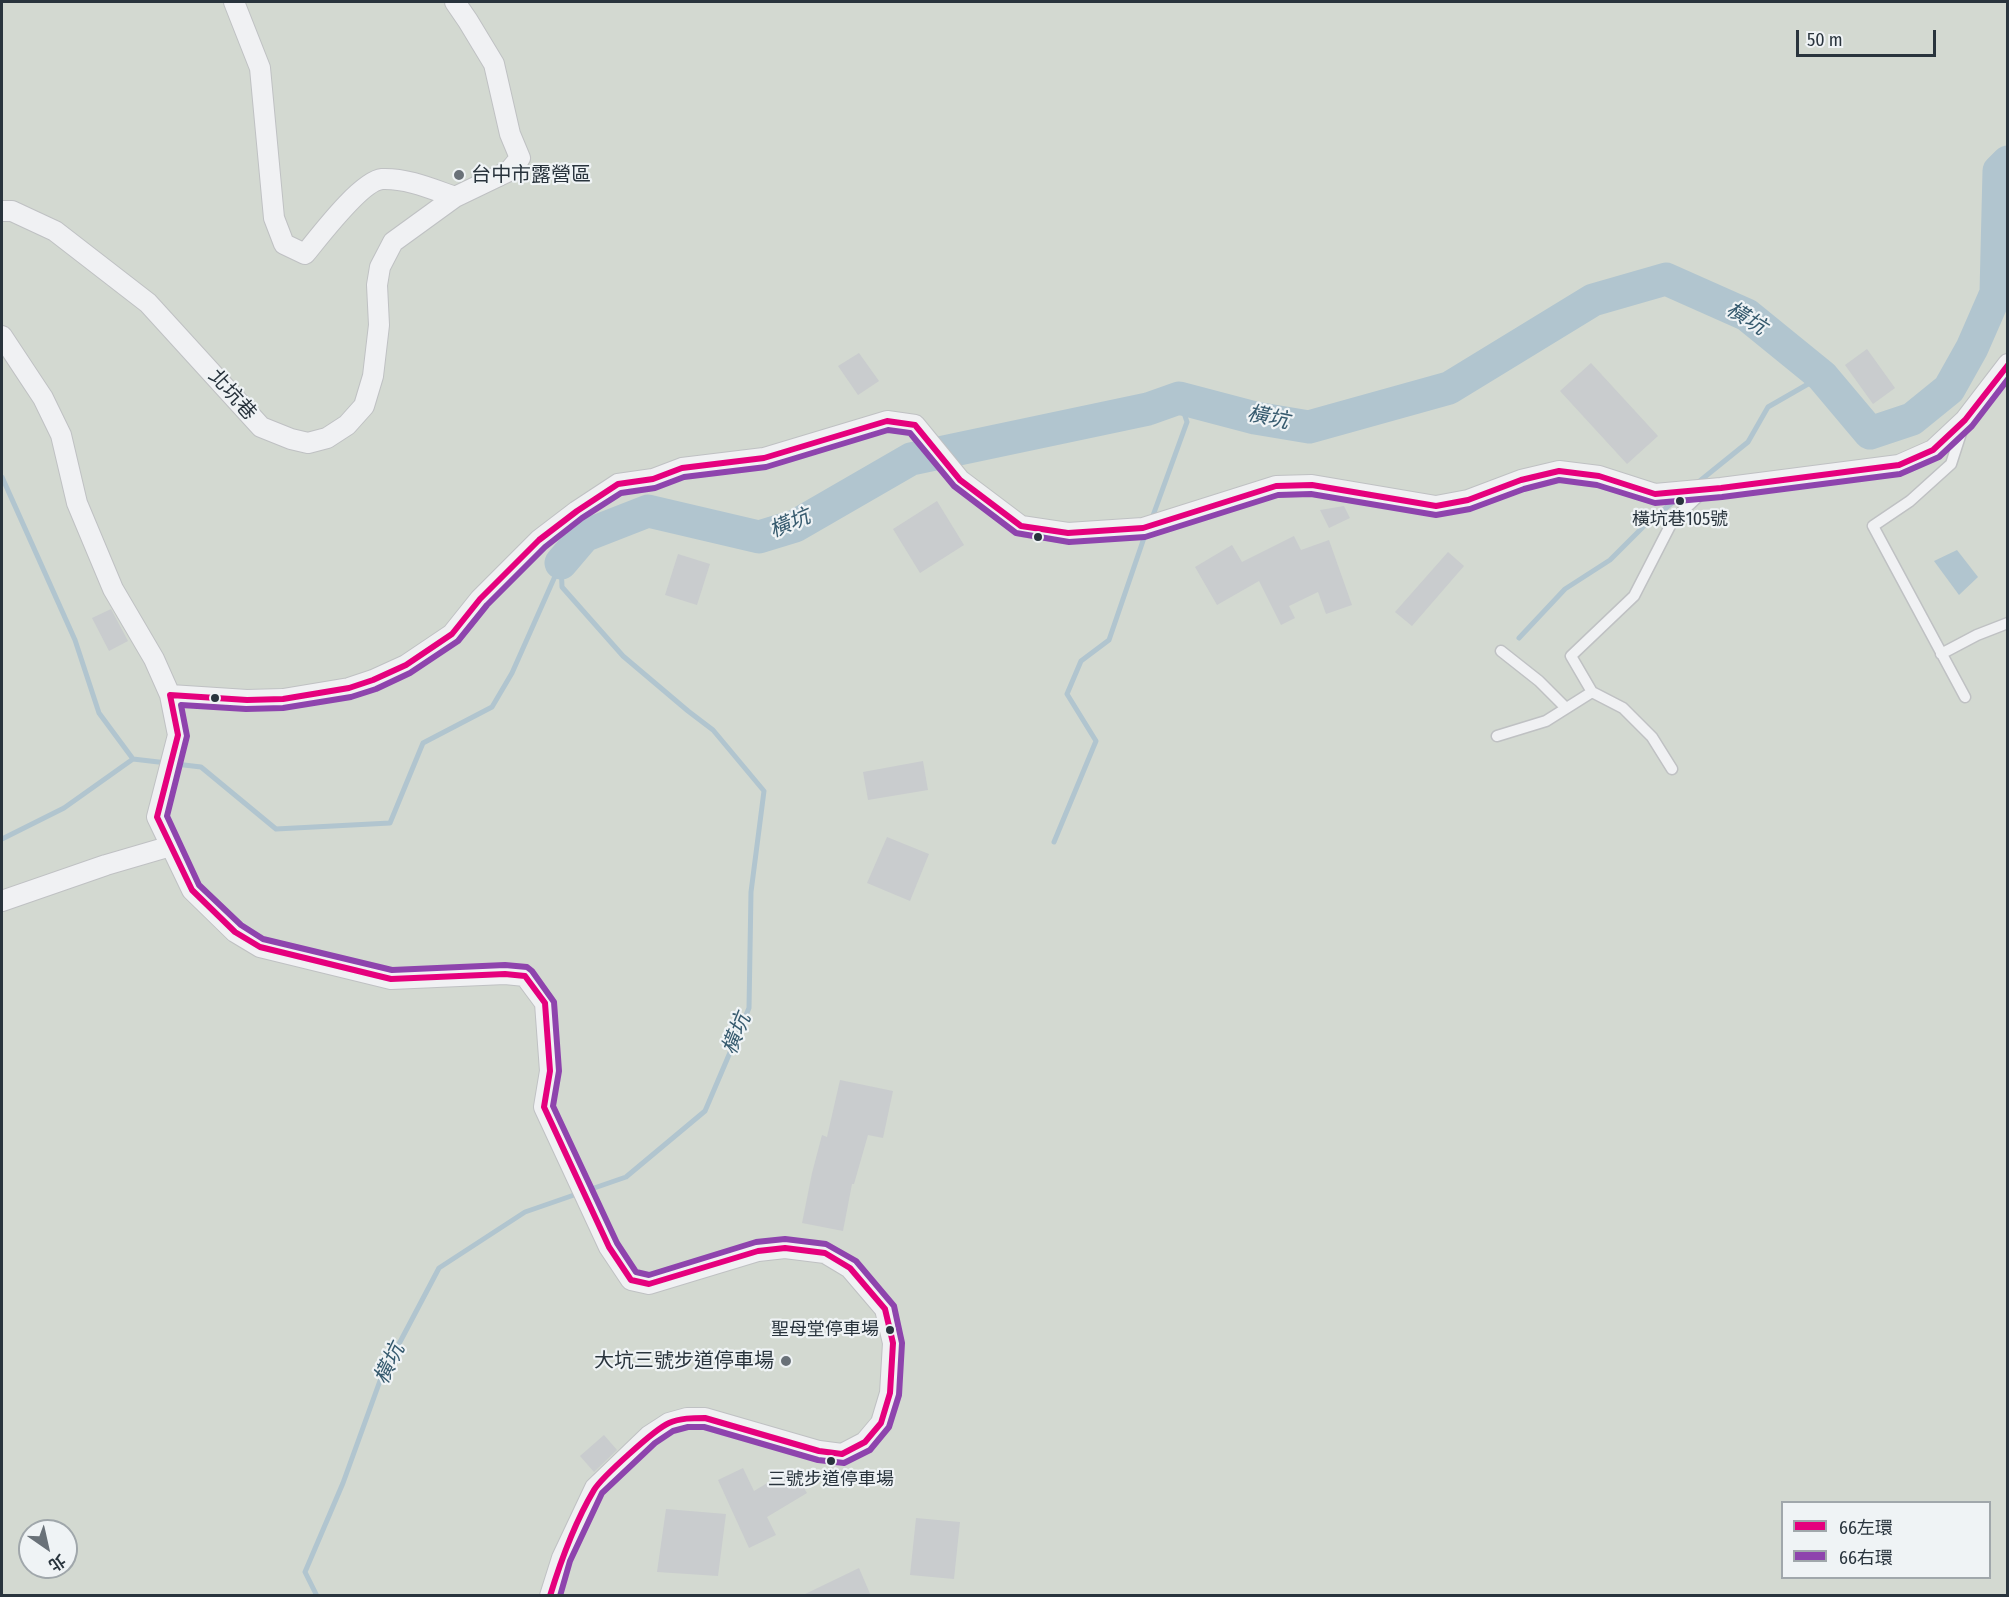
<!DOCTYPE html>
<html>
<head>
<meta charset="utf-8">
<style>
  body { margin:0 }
  #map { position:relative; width:2009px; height:1597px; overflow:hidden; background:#e1e3e5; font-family:"Fira Sans Condensed","Noto Sans TC",sans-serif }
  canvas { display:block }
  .frame { position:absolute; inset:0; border:3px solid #29343d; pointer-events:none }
  .legend { position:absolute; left:1781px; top:1501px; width:210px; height:78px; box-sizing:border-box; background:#eff3f5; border:2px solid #a0a7ab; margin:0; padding:8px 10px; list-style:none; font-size:18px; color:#29343d }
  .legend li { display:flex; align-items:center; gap:12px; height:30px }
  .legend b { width:30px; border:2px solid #a0a7ab }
  .north { position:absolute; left:18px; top:1519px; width:60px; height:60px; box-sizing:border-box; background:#eff3f5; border:2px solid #a0a7ab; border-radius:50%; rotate:146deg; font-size:16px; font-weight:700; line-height:24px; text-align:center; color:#29343d }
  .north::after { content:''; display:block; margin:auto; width:21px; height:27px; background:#697178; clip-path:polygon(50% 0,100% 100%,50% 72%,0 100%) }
  .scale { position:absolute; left:1796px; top:30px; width:140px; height:27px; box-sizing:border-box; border:3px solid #29343d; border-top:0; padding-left:8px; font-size:18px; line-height:21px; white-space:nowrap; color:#29343d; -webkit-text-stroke:4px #eff3f5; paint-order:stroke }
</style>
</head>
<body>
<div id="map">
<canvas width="2009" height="1597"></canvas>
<div class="frame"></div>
<ul class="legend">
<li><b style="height:8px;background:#e5007d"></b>66左環</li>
<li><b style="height:8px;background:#8e44ad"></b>66右環</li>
</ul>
<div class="north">北</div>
<div class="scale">50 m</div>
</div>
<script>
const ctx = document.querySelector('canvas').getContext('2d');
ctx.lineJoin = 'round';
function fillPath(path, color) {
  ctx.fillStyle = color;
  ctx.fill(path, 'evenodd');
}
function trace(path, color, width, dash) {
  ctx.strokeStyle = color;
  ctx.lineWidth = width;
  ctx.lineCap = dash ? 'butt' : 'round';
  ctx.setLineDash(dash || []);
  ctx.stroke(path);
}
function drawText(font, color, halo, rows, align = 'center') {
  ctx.font = font + ' "Fira Sans Condensed","Noto Sans TC",sans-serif';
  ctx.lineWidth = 4.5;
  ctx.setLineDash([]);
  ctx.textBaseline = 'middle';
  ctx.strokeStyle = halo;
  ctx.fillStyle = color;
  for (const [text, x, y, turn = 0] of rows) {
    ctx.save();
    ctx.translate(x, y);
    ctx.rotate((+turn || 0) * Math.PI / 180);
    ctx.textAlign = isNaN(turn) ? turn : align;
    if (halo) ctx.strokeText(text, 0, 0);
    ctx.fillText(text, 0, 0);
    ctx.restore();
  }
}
fillPath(new Path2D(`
  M2,2H2007V1595L2,1596ZM1782,1502H1990V1578H1782ZM30,1531H66V1567H30Z`), '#d3d9d1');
fillPath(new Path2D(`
  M1957,550L1978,577L1959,595L1934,561Z`), '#b1c5cf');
trace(new Path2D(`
  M2,477L75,640L99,713L133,759
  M1696,484L1748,442L1768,407L1822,376
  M1151,521L1187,422L1179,398
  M1519,638L1565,589L1610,560L1646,524L1677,499
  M2,839L64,808L133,759L201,767L276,829L390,823L423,743L492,707L512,673L560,565
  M1054,842L1096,741L1067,694L1081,661L1109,640L1146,532
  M317,1596L305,1572L343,1483L381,1378L439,1268L525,1212L626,1177L705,1111L749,1008L751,892L764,791L713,730L688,711L623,656L562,587L561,563`), '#b1c5cf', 5);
trace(new Path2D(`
  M561,563L584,536L648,511L759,537L795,526L911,459L1148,409L1179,398L1255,418L1309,427L1449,388L1593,300L1666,279L1747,315L1822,376L1870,433L1912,419L1949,389L1972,348L1996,293L1999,171L2008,162`), '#b1c5cf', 33);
fillPath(new Path2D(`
  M1867,349L1895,388L1873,404L1845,365Z
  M859,353L879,381L858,395L838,366Z
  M1591,363L1658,436L1627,464L1560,391Z
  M937,501L964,545L920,573L893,529Z
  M1344,506L1350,518L1329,528L1320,510Z
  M1294,536L1301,550L1329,540L1352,605L1326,614L1318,592L1289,606L1295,618L1281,625L1259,581L1217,605L1195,567L1232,545L1242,562Z
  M1448,552L1464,566L1412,626L1395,612Z
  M678,554L710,564L697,605L665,595Z
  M111,609L128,641L109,651L92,618Z
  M923,761L928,790L868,800L863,772Z
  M887,837L929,854L910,901L867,883Z
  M840,1080L893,1091L883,1138L868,1135L854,1184H852L843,1231L802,1223L812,1173L822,1135L827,1137Z
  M604,1435L617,1450L594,1472L580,1456Z
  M743,1468L754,1491L792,1468L807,1493L767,1517L776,1535L749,1548L718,1480Z
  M666,1509L726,1514L718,1576L657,1572Z
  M916,1518L960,1522L954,1579L910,1575Z
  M859,1568L871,1596H801Z`), '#c9ccce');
const service = new Path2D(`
  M1963,427L1951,464L1910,501L1873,526L1965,697
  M1501,651L1539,681L1566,708
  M1941,654L1977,635L2008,623
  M1497,736L1546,721L1592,692
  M1672,769L1652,737L1623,708L1592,692L1571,656L1634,596L1673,520L1703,492`);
const minor = new Path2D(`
  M234,2L260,68L274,218L284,244L305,254C319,237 361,181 382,179C407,178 432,189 455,197
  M2,211H12L55,231L148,303L261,427L291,439L308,443L327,438L347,425L364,406L373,376L379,325L377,285L380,267L393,242L455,197L509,171L520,158L510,134L494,64L468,21L455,2
  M2,336L43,398L61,435L77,503L113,589L154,659L170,695L178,735L157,817L192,890L235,932L260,947L391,979L505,974L525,976L545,1003L550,1071L544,1107L609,1247L631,1280L649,1284L758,1251L785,1248L825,1253L850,1268L885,1309L893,1343L890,1393L881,1423L865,1442L842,1454L819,1451L705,1418H687L669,1423L649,1436L595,1488L562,1558L550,1596
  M170,695L247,700L283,699L349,688L373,680L406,665L452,634L480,599L539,540L577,511L618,484L653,479L682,468L764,458L887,421L915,425L960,480L1021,526L1068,533L1143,528L1276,486L1312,485L1436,506L1468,500L1521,480L1559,471L1599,476L1655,494L1721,488L1899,465L1933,450L1965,420L2008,364
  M2,901L106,865L171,846`);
trace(service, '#bfc1c3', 13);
trace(minor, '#bfc1c3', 22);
trace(service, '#f0f1f3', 10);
trace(minor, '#f0f1f3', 20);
trace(new Path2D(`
  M550,1596C561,1560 575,1522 594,1490C602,1477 655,1429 669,1423C680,1418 693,1418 705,1418L819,1451L842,1454L865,1442L881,1423L890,1393L893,1343L885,1309L850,1268L825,1253L785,1248L758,1251L649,1284L631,1280L609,1247L544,1107L550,1071L545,1003L525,976L505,974L391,979L260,947L235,932L192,890L157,817L178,735L170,695L247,700L283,699L349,688L373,680L406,665L452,634L480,599L539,540L577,511L618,484L653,479L682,468L764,458L887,421L915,425L960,480L1021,526L1068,533L1143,528L1276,486L1312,485L1436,506L1468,500L1521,480L1559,471L1599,476L1655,494L1721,488L1899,465L1933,450L1965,420L2008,365`), '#e5007d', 6);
trace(new Path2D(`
  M560,1596L570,1561L602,1493L655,1443L673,1431L688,1427H704L818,1460L844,1463L870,1450L889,1427L899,1395L902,1343L894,1306L856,1261L826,1244L785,1239L756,1242L649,1275L636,1272L617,1243L553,1106L559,1071L554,1002L532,971L527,967L505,965L392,970L263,939L241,925L199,885L167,816L187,736L181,705L246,709L283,708L351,697L376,689L410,673L458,641L487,605L545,547L582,518L621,493L655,488L684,477L766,467L888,430L910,433L954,486L1016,533L1069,542L1145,537L1278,495L1311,494L1436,515L1470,509L1524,489L1559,480L1597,485L1655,503L1722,497L1900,474L1939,457L1972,426L2008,379`), '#8e44ad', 6);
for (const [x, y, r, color] of [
  [459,175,6,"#697178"],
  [1680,501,5,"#29343d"],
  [1038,537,5,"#29343d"],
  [215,698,5,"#29343d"],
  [890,1330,5,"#29343d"],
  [786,1361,6,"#697178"],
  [831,1461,5,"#29343d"]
]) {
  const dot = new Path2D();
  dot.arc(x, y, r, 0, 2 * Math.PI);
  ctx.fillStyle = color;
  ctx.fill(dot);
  trace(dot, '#eff3f5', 2);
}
drawText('18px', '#29343d', '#eff3f5', [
  ["橫坑巷105號",1680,520],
  ["聖母堂停車場",879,1330,"right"],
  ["三號步道停車場",831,1480]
]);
drawText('20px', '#29343d', '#eff3f5', [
  ["台中市露營區",471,175],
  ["大坑三號步道停車場",774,1361,"right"]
], 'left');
drawText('20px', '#29343d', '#eff3f5', [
  ["北坑巷",232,395,48]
]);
drawText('italic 21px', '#365a6e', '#eff3f5', [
  ["橫坑",1746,319,32],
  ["橫坑",1268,418,12],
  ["橫坑",790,524,-23],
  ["橫坑",737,1034,-68],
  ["橫坑",390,1364,-64]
]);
</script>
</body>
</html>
